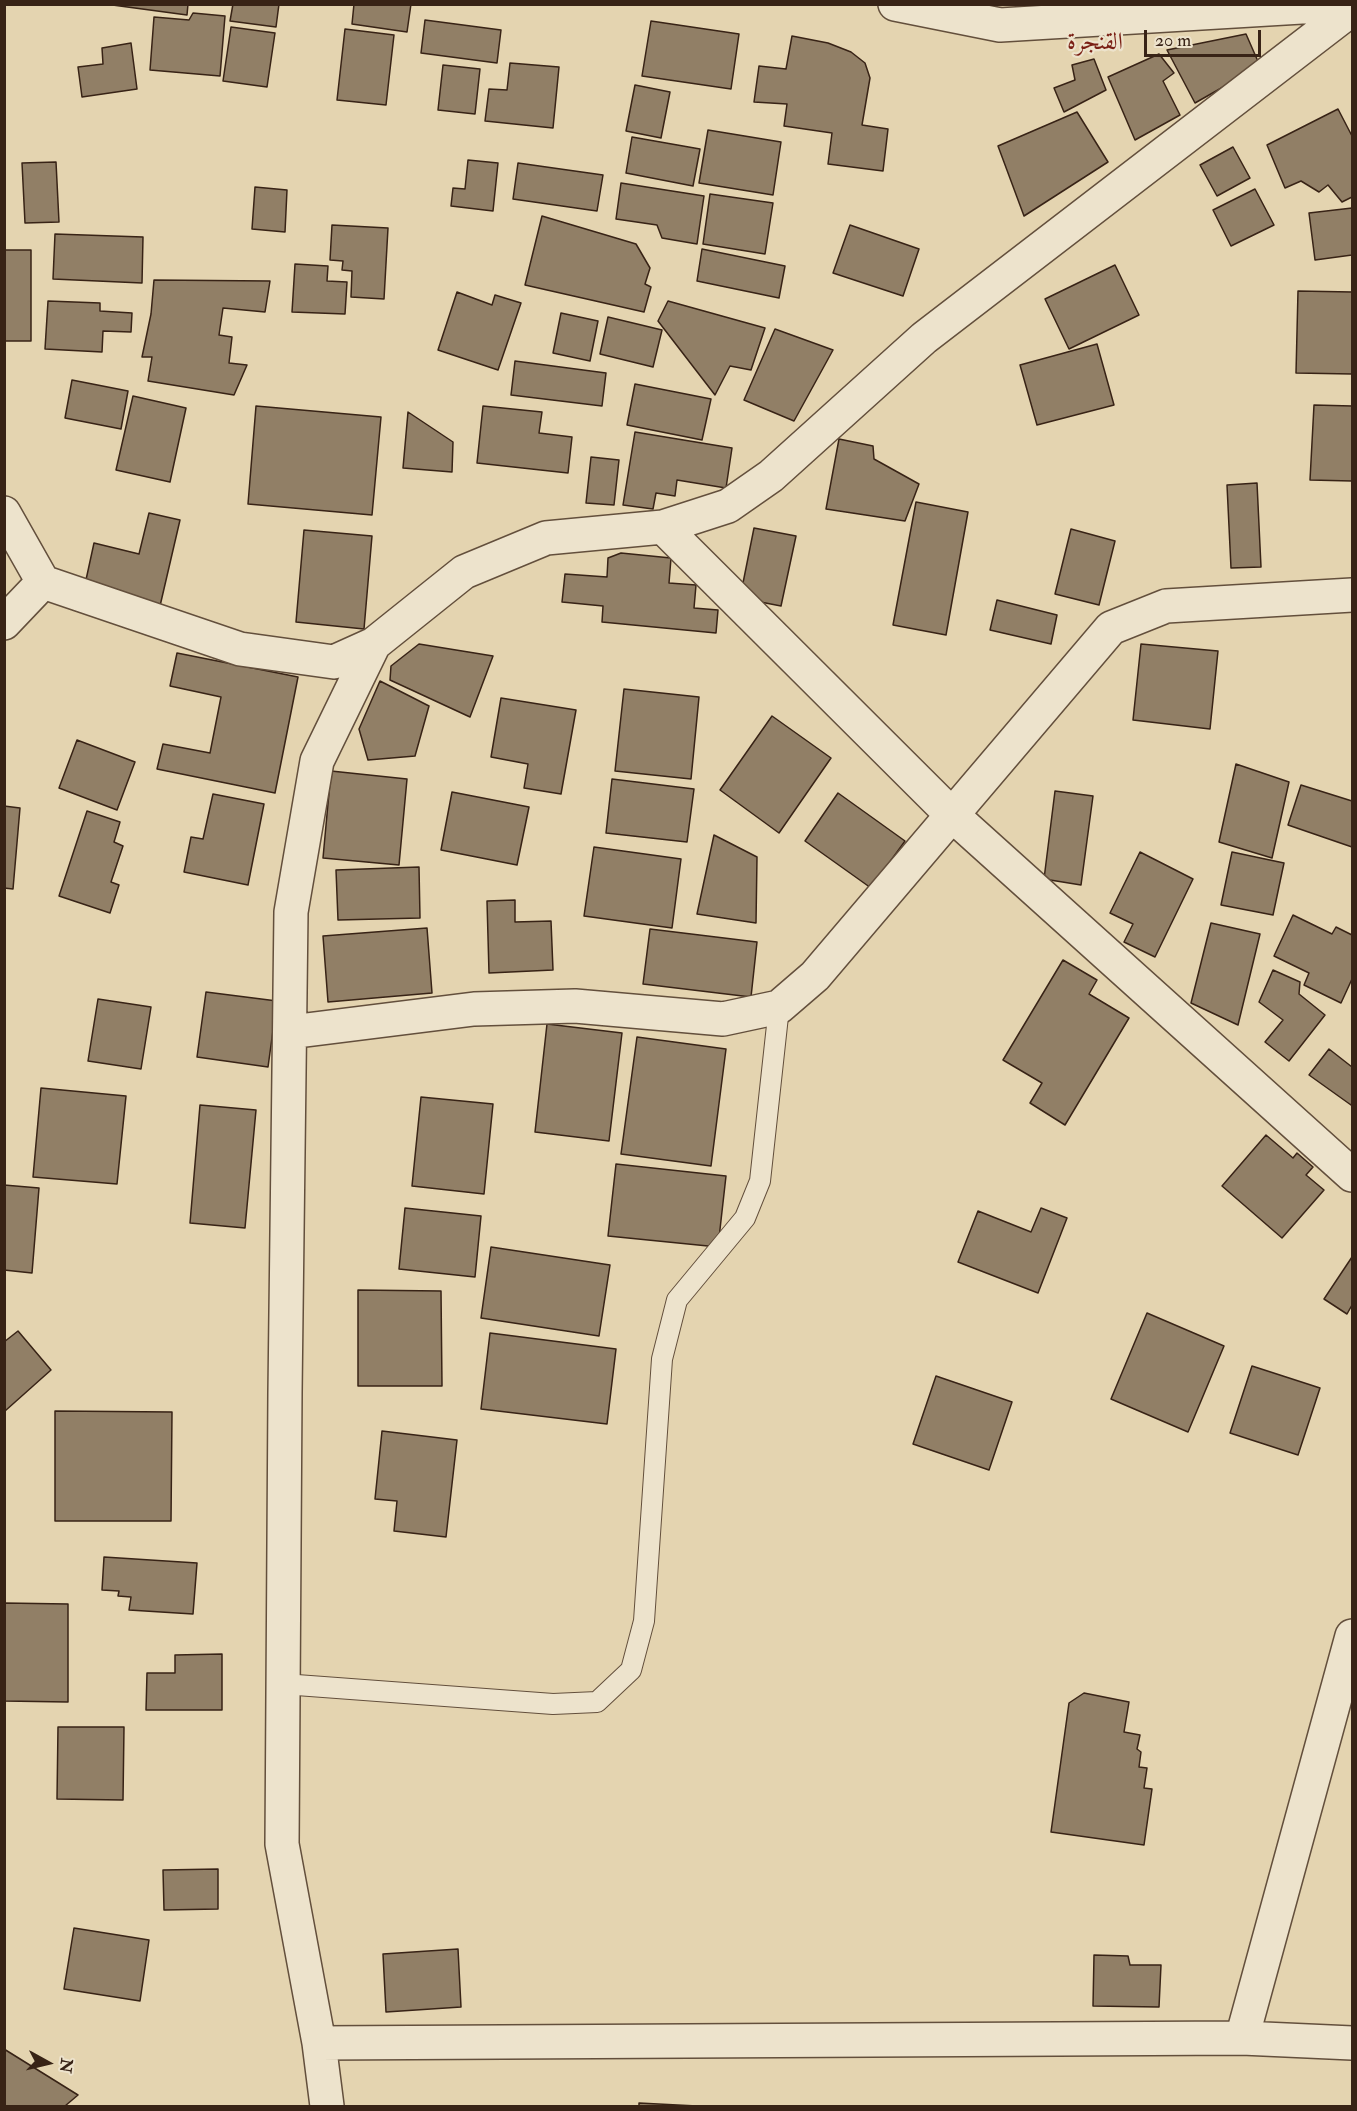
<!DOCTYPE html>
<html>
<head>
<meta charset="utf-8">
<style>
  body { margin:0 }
  #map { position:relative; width:1357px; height:2111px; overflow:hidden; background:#e4d4b0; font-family:"IM FELL Double Pica",serif }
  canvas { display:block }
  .frame { position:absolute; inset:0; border:6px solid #382316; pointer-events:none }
  .north { position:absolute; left:18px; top:2033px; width:60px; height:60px; -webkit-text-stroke:4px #ede3cc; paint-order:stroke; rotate:98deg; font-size:16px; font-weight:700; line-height:24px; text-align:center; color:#382316 }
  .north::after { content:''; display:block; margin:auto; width:21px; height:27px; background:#382316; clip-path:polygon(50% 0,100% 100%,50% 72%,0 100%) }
  .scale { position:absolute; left:1144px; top:30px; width:117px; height:27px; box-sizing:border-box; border:3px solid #382316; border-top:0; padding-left:8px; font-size:18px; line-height:21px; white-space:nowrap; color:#382316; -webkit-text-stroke:4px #ede3cc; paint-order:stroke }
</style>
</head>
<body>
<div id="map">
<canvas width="1357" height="2111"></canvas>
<div class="frame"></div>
<div class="north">N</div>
<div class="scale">20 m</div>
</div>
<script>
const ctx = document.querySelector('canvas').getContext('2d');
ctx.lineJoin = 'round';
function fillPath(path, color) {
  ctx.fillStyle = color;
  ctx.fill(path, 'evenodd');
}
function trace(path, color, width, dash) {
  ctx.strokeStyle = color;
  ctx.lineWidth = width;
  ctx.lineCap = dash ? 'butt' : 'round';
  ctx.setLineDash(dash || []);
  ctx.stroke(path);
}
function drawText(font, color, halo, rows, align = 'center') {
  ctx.font = font + ' "IM FELL Double Pica",Amiri,serif';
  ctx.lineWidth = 4.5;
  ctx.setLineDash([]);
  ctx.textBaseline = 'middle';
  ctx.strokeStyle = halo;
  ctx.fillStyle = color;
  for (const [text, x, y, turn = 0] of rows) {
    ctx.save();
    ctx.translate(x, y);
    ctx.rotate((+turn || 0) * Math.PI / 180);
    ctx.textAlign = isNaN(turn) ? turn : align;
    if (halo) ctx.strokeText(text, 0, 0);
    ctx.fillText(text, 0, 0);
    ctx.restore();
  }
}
const building = new Path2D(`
  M105,4H188L187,15Z
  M233,4H279L276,27L230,21Z
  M354,4H411L407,32L352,24Z
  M193,13L225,16L220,76L150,70L154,17L189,20Z
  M425,20L501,30L497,63L421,53Z
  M651,21L739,34L731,89L642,76Z
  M231,27L275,33L267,87L223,81Z
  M345,29L394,35L386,105L337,100Z
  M1246,34L1260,66L1195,103L1167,50Z
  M792,36L828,43L851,52L865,63L870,78L862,125L888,129L883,171L828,164L832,133L784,126L787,104L754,102L759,66L786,69Z
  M131,43L137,89L82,97L78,67L103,64L102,48Z
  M1159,54L1174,73L1163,81L1180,115L1135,140L1108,77Z
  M1094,59L1106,90L1064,112L1054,88L1075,80L1072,65Z
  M510,63L559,67L553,128L485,121L489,89L507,90Z
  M443,65L480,69L475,114L438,110Z
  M635,85L670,92L661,138L626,131Z
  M1338,109L1352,136V197L1342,202L1328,185L1319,192L1301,181L1285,188L1267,145Z
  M1077,112L1108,162L1024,216L998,146Z
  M708,130L781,142L773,195L699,183Z
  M632,137L700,149L693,186L626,173Z
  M1233,147L1250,178L1217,196L1200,165Z
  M468,160L498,163L493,211L451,206L453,188L465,189Z
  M56,162L59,222L25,223L22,163Z
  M518,163L603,175L597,211L513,199Z
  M621,183L704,196L697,244L662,238L657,225L616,219Z
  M255,187L287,190L285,232L252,229Z
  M1255,189L1274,225L1231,246L1213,210Z
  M710,194L773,203L765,254L703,244Z
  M1352,208V255L1315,260L1309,213Z
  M542,216L636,244L650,268L645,284L651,287L644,312L525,285Z
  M332,225L388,228L384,299L351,297L352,271L342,270L343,261L330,260Z
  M850,225L919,249L903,296L833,273Z
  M55,234L143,237L142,283L53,279Z
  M702,249L785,266L779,298L697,281Z
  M4,250H31V341H4Z
  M295,264L328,266L327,281L347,282L345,314L292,312Z
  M1115,265L1139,315L1069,349L1045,299Z
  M154,280L270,281L265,312L223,308L219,335L232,337L229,363L247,365L234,395L148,381L152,357H142L151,314Z
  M1298,291L1352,292V374L1296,373Z
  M457,292L492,305L495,295L521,303L498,370L438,350Z
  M48,301L100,303V311L132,313L131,332L103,331L102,352L45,349Z
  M668,301L765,328L751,370L730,366L715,395L658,321Z
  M561,313L598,321L590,361L553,353Z
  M608,317L662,330L653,367L600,354Z
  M775,329L833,350L794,421L744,400Z
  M1097,344L1114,405L1037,425L1020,365Z
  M515,361L606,373L602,406L511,395Z
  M72,380L128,391L121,429L65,418Z
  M635,384L711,399L702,440L627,425Z
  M133,396L186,408L170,482L116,470Z
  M1314,405L1352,406V481L1310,480Z
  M256,406L381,417L372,515L248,504Z
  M483,406L542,412L539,433L572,437L568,473L477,463Z
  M408,412L453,442L452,472L403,468Z
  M635,432L732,448L726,488L677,480L675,496L656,493L653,509L623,505Z
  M839,439L873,446L874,459L919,484L905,521L826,509Z
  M591,457L619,460L614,505L586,503Z
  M1257,483L1261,567L1231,568L1227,485Z
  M916,502L968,512L946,635L893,625Z
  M149,513L180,520L160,606L84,589L94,543L139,554Z
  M754,528L796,536L781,606L740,598Z
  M1071,529L1115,541L1099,605L1055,594Z
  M304,530L372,536L364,629L296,622Z
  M621,553L671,558L669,583L696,585L694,608L718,610L716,633L602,622L603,606L562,602L565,574L607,577L608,558Z
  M997,600L1057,615L1051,644L990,630Z
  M419,644L493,656L470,717L390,680L391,666Z
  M1141,644L1218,651L1210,729L1133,720Z
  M177,653L298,677L275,793L157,769L163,744L210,753L221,697L170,686Z
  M380,681L429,706L415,756L368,760L359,729Z
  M624,689L699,697L691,779L615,771Z
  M501,698L576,710L561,794L524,788L528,764L491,757Z
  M772,716L831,758L779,833L720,790Z
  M77,740L135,762L117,810L59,788Z
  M1236,764L1289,782L1272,858L1219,842Z
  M331,771L407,779L399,865L323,858Z
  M612,779L694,789L687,842L606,833Z
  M1301,785L1352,801V847L1288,825Z
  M1055,791L1093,796L1081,885L1044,879Z
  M452,792L529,807L517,865L441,850Z
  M838,793L905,841L871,888L805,841Z
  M213,794L264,804L248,885L184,872L191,837L203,839Z
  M4,806L20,808L13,889L4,888Z
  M87,811L120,822L114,842L123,846L111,882L119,885L110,913L59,896Z
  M714,835L757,857L756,923L697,914Z
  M594,847L681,859L672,928L584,916Z
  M1140,852L1193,879L1155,957L1124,942L1133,924L1110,913Z
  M1232,852L1284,863L1273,915L1221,905Z
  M419,867L420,918L338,920L336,870Z
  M515,900V922L551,921L553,970L489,973L487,901Z
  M1293,915L1332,934L1336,927L1352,935V979L1341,1003L1304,985L1309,973L1274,956Z
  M1211,923L1260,934L1238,1025L1191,1003Z
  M427,928L432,993L328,1002L323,936Z
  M650,929L757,942L751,997L643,984Z
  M1063,960L1097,980L1089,994L1129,1018L1065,1125L1030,1103L1042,1083L1003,1060Z
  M1273,970L1300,982L1299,994L1325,1015L1289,1061L1265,1042L1283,1020L1259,1002Z
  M206,992L277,1001L268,1067L197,1057Z
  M98,999L151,1007L141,1069L88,1061Z
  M547,1024L622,1033L609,1141L535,1132Z
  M637,1037L726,1049L711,1166L621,1154Z
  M1329,1049L1352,1067V1103L1351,1105L1309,1075Z
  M41,1088L126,1096L117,1184L33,1177Z
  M421,1097L493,1104L484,1194L412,1186Z
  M200,1105L256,1110L245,1228L190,1223Z
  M1266,1135L1293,1158L1297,1153L1313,1167L1306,1175L1324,1190L1282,1238L1222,1186Z
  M616,1164L726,1176L718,1247L608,1236Z
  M4,1185L39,1188L32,1273L4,1270Z
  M405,1208L481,1216L475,1277L399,1269Z
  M1041,1208L1067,1218L1038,1293L958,1262L978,1211L1031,1232Z
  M491,1247L610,1265L599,1336L481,1318Z
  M1352,1257V1305L1347,1314L1324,1299Z
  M358,1290L441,1291L442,1386H358Z
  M1147,1313L1224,1346L1188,1432L1111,1399Z
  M18,1331L51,1370L5,1411L4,1342Z
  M490,1333L616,1349L607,1424L481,1409Z
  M1252,1366L1320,1388L1298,1455L1230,1433Z
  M936,1376L1012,1402L989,1470L913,1444Z
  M55,1411L172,1412L171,1521H55Z
  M382,1431L457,1440L446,1537L394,1531L397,1501L375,1499Z
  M104,1557L197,1563L193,1614L129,1610L131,1597L118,1596L119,1591L102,1590Z
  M4,1603L68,1604V1702L4,1701Z
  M222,1654V1710H146L147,1673H175V1655Z
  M1084,1693L1129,1702L1124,1732L1140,1735L1137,1749L1141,1752L1139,1767L1147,1768L1144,1788L1152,1789L1144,1845L1051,1832L1069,1703Z
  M58,1727H124L123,1800L57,1799Z
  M218,1869V1909L164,1910L163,1870Z
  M74,1928L149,1940L140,2001L64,1989Z
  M458,1949L461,2007L386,2012L383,1954Z
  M1094,1955L1128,1956L1130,1965H1161L1159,2007L1093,2006Z
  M4,2049L78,2095L65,2106H4Z
  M639,2103L697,2106H639Z`);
fillPath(building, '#917f66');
trace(building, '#382316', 1.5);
const lane = new Path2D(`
  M283,1684L553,1704L597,1702L631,1670L644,1621L662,1359L677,1300L745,1218L760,1181L779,1007`);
const street = new Path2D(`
  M895,4L1000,25L1352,4
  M1352,9L924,338L771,476L728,506L663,527L951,814L1352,1175
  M4,513L43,582L240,649L334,662L374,644L464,572L546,538L663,527
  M4,623L43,582
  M290,1032L474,1009L575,1006L723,1019L779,1007L815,976L1111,628L1166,606L1352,595
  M1242,2038L1352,1636
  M319,2043L1242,2038L1352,2043
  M327,2106L319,2043L282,1844L285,1392L291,912L317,761L374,644`);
trace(lane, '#634f3c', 22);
trace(street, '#634f3c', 36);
trace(lane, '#ede3cc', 20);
trace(street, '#ede3cc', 33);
drawText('24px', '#7a1f14', '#ede3cc', [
  ["القنجرة",1095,44]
]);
</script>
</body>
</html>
